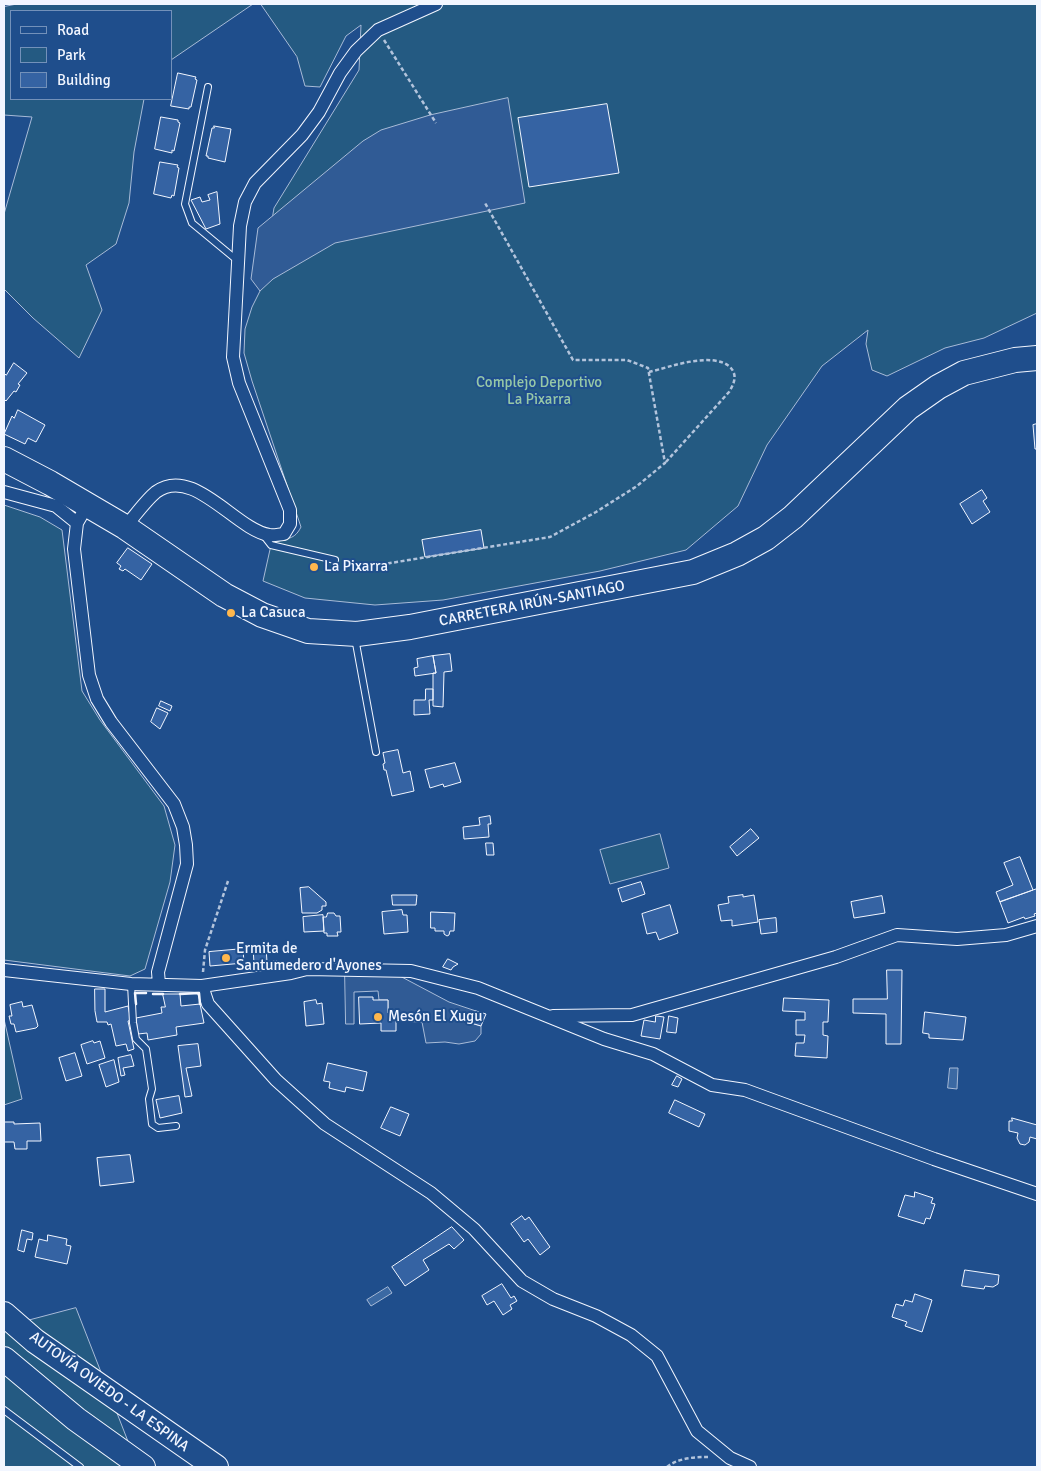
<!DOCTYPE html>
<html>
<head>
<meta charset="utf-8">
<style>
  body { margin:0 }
  #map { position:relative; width:1041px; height:1471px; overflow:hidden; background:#1f4e8c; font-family:Signika,sans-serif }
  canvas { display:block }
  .frame { position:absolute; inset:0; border:5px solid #f2f6ff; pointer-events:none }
  .legend { position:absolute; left:10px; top:10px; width:162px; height:90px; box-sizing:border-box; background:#1f4e8c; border:1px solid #7391ba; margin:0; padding:6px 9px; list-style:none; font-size:15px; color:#f2f6ff }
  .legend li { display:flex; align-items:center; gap:10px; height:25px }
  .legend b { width:25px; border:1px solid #7391ba }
</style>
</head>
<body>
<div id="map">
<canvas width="1041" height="1471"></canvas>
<div class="frame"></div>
<ul class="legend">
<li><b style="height:6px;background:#1f4e8c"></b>Road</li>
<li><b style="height:14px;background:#245a82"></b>Park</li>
<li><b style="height:14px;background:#3563a3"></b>Building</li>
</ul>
</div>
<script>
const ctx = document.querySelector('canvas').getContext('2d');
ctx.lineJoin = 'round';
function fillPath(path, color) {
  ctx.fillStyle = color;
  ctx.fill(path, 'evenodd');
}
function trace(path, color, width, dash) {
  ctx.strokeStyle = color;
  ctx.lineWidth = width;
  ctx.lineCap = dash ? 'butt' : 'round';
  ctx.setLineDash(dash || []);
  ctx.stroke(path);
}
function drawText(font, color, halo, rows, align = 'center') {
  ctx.font = font + ' Signika,sans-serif';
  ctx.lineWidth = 4;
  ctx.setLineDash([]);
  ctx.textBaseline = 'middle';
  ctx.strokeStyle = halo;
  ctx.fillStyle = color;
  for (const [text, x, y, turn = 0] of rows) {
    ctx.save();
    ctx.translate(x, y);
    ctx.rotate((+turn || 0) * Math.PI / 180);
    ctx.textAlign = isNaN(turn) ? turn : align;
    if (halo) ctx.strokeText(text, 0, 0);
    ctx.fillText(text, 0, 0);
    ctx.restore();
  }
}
const green = new Path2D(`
  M17,4H253L171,60V11H11V99H144L134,152L129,203L116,244L86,265L102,310L79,358L33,318L4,289V214L32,117L4,115V7Z
  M261,4H1037V313L984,338L945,348L887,376L872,370L866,344L868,330L822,366L767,445L738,506L686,550L600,571L443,600L375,605L305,598L263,581L271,545C284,536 293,543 301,527L252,381L244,353L245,329L252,307L260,291L274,208L359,70L361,25L346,36L320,87L305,86L297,57Z
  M4,505L40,517L62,530L82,691L100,720L164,806L175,845L170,882L145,969L130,976L4,960Z
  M660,834L669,868L610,884L600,850Z
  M4,1019L22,1099L4,1105Z
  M76,1308L138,1467H4V1327Z`);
fillPath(green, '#245a82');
trace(green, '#a8bbd7', 1);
const parking = new Path2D(`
  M508,98L525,203L335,243L273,279L260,291L251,279L258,228L363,141L381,130L430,115Z
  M345,973L398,975L449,1002L476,1011L471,1023L481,1026V1034L475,1041L459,1044L445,1042L426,1043L422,1022L396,1021V1013H388V1000H379L378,991L354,992V1024H346Z`);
fillPath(parking, '#305b95');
trace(parking, '#a8bbd7', 1);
const water = new Path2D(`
  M950,1068H958L957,1089L948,1088Z
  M388,1287L392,1293L371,1306L367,1300Z`);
fillPath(water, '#3b69a3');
trace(water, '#a8bbd7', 1);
const building = new Path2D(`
  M178,73L196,77L195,79L197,80L191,107H189V109L171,106Z
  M607,104L619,173L529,187L518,118Z
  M161,117L178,120V122L180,123L174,151L172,150V153L155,149Z
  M214,126L231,129L225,162L208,158V156H206L212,128H214Z
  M160,162L178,165L177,167L179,168L174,196L172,195L171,198L154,194Z
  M217,192L220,224L206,229L191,200L200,197L202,202L210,200L208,195Z
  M14,363L27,373L18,384L20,385L16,392L14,391L6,401L4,399V373L6,375Z
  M18,410L45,425L36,442L28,438L25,444L4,434L12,416L14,418Z
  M1037,424V449H1035L1033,425Z
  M982,490L987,498L983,501L990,512L972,524L960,504Z
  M481,530L484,548L425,557L422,540Z
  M128,548L152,564L141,580L125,569L123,571L119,569L121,566L117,563Z
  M450,654L452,671L444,672L443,707L433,706V673H436L433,656Z
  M433,656L436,673L415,676L414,668L418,667L417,659Z
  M426,689H433V700H429L430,714L414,715V700H425Z
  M161,701L172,706L170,711L159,706Z
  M157,708L168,713L160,729L151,722Z
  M398,750L403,773L410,771L414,791L392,796L386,770H384L383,764L385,763L383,753Z
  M455,763L461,782L444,787L443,784L430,788L425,770Z
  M490,816L491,824H488L489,837L464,839L463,827L480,825L479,818Z
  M751,829L759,838L737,856L730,847Z
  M486,843H493L494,855H487Z
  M1020,857L1033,890L1000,902L996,892L1013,885L1004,863Z
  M641,882L645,894L622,902L618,889Z
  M309,887L326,902V906H322V910L317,913H302L300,888Z
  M1037,889V913L1034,914L1035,916L1025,919L1024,917L1008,923L1000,902Z
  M392,895H417L416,905H393Z
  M743,895V897L754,895L758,922L732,926V920L721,921L718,905L729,903L728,897Z
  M882,896L885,913L854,918L851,902Z
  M670,905L678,933L659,940L656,932L647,934L642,914Z
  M402,910L403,915H407L408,932L384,934L382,912Z
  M431,912L455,913L454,931H450L449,935L447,936L444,934V931H435V928H431Z
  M328,913H334L336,916H340L341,932H337L338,936H327V933H324L323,917H326Z
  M323,915L324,931L304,932L303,917Z
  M776,918L777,932L761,934L759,920Z
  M266,947L267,962L254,963L253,948Z
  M243,949L244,963L210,966L209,952Z
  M448,959L458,964L453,967L451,970L443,967Z
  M277,961L280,969L258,973L257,963Z
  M887,970H902L901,1044H886V1014L853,1013V999H887Z
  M95,989H105V1012L128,1006L131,1020L128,1021L134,1049L128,1051L126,1044L116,1046L111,1024L108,1025L107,1022H97L95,1011Z
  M163,994H180L181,1006L200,1004L204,1023L176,1027L177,1035L148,1040L147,1033L138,1034L136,1018L162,1013L161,1007H165Z
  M359,997H373V1000H388V1013H396V1031H381V1023L360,1024Z
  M784,998L829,1000L828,1022H823V1035L828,1036L827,1058L795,1056L796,1043H804L805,1035H796V1020H805V1012L783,1011Z
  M316,1000L317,1004L322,1003L324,1024L306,1026L304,1002Z
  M22,1002L23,1007L32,1005L38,1026L36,1028L16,1032L14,1024H11L9,1016H12L10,1005Z
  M476,1011L486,1014L481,1026L471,1023Z
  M925,1012L966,1017L963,1040L929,1038V1034L923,1033Z
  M656,1016L664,1017L660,1039L641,1036L644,1020L655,1022Z
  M669,1016L678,1018L676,1033L667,1032Z
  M93,1041L94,1043L100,1041L105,1058L87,1064L81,1045Z
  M198,1044L201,1066L186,1068L192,1096L185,1097L178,1046Z
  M75,1053L82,1076L66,1081L59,1058Z
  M131,1055L134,1066L123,1068L125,1075L121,1076L118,1058Z
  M114,1060L119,1082L106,1087L99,1065Z
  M328,1063L367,1072L363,1091L346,1087L345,1092L329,1088L330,1082L324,1081Z
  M677,1076L682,1079L678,1087L672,1085Z
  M179,1096L182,1113L160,1118L156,1100Z
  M675,1100L705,1114L699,1127L669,1113Z
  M391,1107L409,1114L400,1136L381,1128Z
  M1012,1118L1037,1125V1139L1030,1137L1029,1142L1025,1145L1020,1144L1017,1138L1018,1133L1009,1131V1121H1012Z
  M4,1122H14V1124L40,1123L41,1141H27V1149H15L14,1142H4Z
  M130,1155L134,1182L100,1186L97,1158Z
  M915,1192L933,1198L931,1203L935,1204L930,1219L926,1218L924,1224L898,1216L905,1195L914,1197Z
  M522,1216L525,1220L529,1217L550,1247L540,1255L528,1239L524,1242L511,1224Z
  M452,1227L464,1240L454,1249L449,1244L423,1260L429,1270L405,1286L392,1267Z
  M22,1230L33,1233L32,1240L27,1239L24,1252L18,1250Z
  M48,1235L67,1239L66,1245L71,1246L67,1264L35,1257L39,1239L47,1241Z
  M965,1270L999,1275L998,1284L993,1287L985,1286L984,1289L962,1286Z
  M502,1284L511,1298L514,1296L517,1301L510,1305L512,1309L503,1315L494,1301L487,1305L482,1296Z
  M915,1294L932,1300L922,1332L905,1326L907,1322L892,1317L896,1304L903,1306L905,1300L912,1302Z`);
fillPath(building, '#3563a3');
trace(building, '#f2f6ff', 1);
const lane = new Path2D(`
  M208,87L185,204L192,223L238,261
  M264,536L271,545L335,560
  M355,638L376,752
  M131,984L133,1023L136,1039L146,1049L152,1089L149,1099L152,1124L158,1128L176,1126
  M4,1410L80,1467`);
const street = new Path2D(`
  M4,492L56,506L77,523
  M88,504L77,523L74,549L89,675L97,699L111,722L174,804L183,827L186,845L187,864L158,972L159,984
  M125,527C134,517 146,500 156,492C193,465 235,529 269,535C274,536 280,534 284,534L290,524V510L239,383L233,357L240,226L245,202L255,183L302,135L319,112L340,73L356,51L378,30L436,4
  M4,970L131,984L202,986L291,973L307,969L411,971L478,988L604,1039L653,1054L712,1085L745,1090L934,1159L1037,1194
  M202,986L208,1004L276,1080L325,1124L431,1193L474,1229L522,1281L553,1299L596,1316L631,1335L657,1356L697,1431L730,1458L750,1467
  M553,1016L632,1015L836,957L897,935L957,939L1006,935L1037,926`);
const highway = new Path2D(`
  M4,459L50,483L125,527L224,595L262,615L308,631L357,634L410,627L693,572L737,554L766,538L793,517L908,408L938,387L964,373L1015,360L1037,358
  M4,1314L35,1341L216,1467
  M4,1359L76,1419L143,1467`);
trace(lane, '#f2f6ff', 8);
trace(street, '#f2f6ff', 14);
trace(highway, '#f2f6ff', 26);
trace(new Path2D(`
  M384,40L436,123
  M649,372C670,367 712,351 730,367C738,375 734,384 729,392L665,463
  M343,562L366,567L550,537L596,512L637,486L665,463L648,368L627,360H573L485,203
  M203,972L205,950L228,881
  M667,1467C678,1458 694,1457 708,1457`), '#b3c4dc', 2.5, [4, 2.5]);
trace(lane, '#1f4e8c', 6);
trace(street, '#1f4e8c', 12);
trace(highway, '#1f4e8c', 24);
trace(new Path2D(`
  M153,994H163
  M180,994L199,993L200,1004
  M136,1004L135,993H146`), '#f2f6ff', 2.5);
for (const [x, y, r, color] of [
  [314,567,5,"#ffb74d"],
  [231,613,5,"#ffb74d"],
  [226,958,5,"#ffb74d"],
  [378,1017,5,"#ffb74d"]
]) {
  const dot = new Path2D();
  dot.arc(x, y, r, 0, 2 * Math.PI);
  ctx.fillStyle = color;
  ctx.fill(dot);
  trace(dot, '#1f4e8c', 2);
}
drawText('15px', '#97c8a6', '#1f4e8c', [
  ["Complejo Deportivo",539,383],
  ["La Pixarra",539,400]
]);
drawText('15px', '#f2f6ff', '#1f4e8c', [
  ["La Pixarra",324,567],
  ["La Casuca",241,613],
  ["Ermita de",236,949],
  ["Santumedero d'Ayones",236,966],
  ["Mesón El Xugu",388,1017]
], 'left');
drawText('15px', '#f2f6ff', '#1f4e8c', [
  ["CARRETERA IRÚN-SANTIAGO",532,604,-11],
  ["AUTOVÍA OVIEDO - LA ESPINA",109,1392,36]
]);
</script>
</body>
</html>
